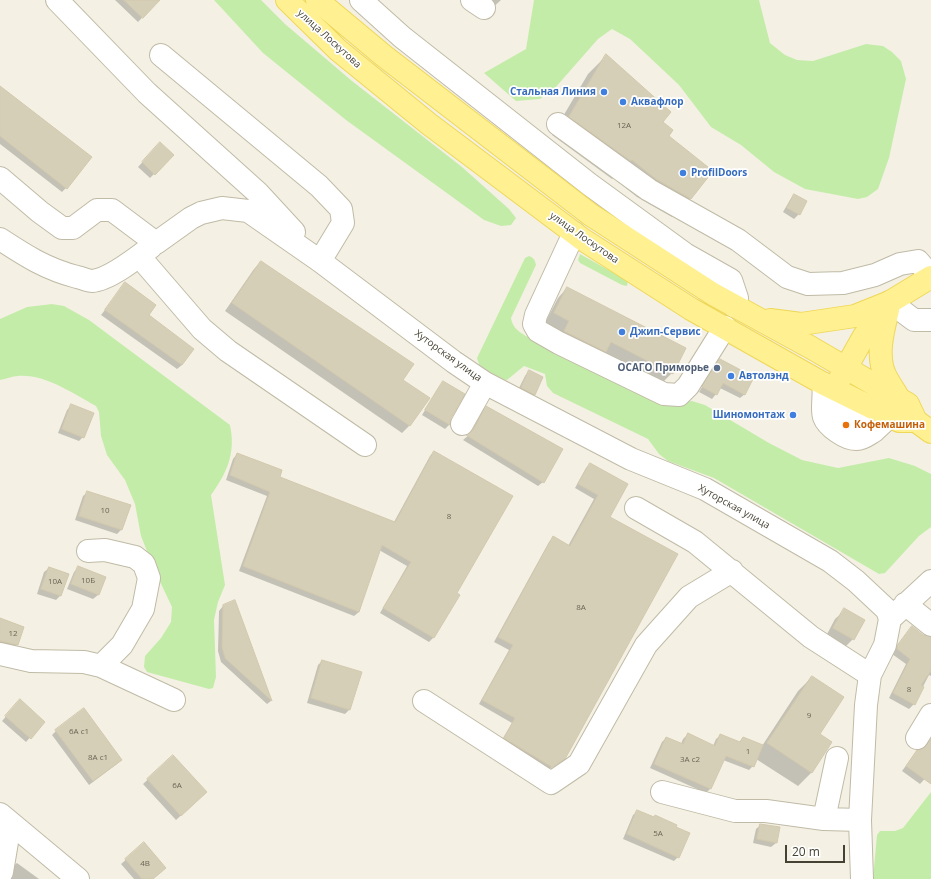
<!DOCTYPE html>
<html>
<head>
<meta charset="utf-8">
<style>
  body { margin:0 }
  #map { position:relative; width:931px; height:879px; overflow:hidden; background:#f4f1e4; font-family:"Open Sans",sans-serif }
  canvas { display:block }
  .scale { position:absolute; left:785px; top:845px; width:60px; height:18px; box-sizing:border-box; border:2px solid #464233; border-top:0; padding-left:5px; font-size:12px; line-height:14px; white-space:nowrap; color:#464233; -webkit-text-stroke:3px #fff; paint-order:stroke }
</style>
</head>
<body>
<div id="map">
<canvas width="931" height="879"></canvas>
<div class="scale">20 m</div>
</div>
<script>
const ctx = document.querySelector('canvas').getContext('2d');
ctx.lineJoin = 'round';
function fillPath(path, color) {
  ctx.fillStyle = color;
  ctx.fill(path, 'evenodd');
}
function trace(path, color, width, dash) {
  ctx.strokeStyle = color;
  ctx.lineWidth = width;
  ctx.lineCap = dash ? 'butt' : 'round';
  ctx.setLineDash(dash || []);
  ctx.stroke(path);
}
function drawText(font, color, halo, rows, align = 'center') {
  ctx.font = font + ' "Open Sans",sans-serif';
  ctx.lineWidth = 3.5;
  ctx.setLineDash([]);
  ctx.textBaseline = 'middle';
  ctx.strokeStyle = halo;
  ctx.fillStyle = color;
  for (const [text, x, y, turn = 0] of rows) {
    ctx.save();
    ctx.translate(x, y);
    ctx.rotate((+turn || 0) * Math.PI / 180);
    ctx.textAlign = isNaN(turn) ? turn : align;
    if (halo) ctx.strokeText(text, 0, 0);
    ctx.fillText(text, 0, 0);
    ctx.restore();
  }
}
fillPath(new Path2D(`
  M214,0H261L285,24L352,81L462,167L509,209L516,218L511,225L501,226L484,220L346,120L263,53Z
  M534,0H759L770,43L785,55L797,60L813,61L866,44L883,46L892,52L901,61L906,79L889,158L878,189L867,197L858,199L805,189L774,172L741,145L711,127L679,85L630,39L612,29L598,39L555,88L540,99L516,101L484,73L526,49Z
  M580,254L628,281L627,286L622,285L580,263L578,260Z
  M529,256C534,258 535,260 536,265L511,318C513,331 525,335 535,341L685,402L692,401L705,405L769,443L802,460L838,468L889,458L915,466L931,474V527L919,536L885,573L879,574L714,478L668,461L659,454L648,439L553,393L547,386L545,374L524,366L507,380L497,379L480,367L477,358L525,258Z
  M52,304L64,306L89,320L230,425C236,453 227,473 211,495L225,585L218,602L214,620L216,677L213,688L209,689L147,672L144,667L145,656L161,638L171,622L172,607L154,569L141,536L135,504L125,480L107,455L101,436L99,412L96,406C73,394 46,374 18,376C12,376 6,379 0,380V319L27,307Z
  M931,792V879H873L877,835L880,831H895L903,828Z`), '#c4eca9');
fillPath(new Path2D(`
  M115,0H159L138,22Z
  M472,0H501L488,12Z
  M607,55L662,122L668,136L712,171L690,198L672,217L637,197L613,178L612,179L552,135L588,74Z
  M0,87L66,188L62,192L0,144Z
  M160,143L173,155L150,178L138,167Z
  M794,195L799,214L794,219L783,212L790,200Z
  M261,262L402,380L409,426L402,433L225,311L254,269Z
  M125,284L182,365L177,369L101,315Z
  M567,288L672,373L663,382L555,341L560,330L545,323L558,298Z
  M720,360L745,394L740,398L720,388L716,394L712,399L699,392L716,365Z
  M529,371L534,394L530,399L517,392L525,376Z
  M443,383L450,418L449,425L445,429L422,415L439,387Z
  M72,405L83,437L79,441L58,433L67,410Z
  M487,407L543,482L538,486L463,440L470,434L482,412Z
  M434,452L433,638L429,642L380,613L407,566L379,550L359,612L354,616L239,571L267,496L226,480L233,459L237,454L278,478L394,522L430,456Z
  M591,464L608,518L564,758L547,771L500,743L512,723L479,704L509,650L494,642L549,542L553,538L568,546L594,499L575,488L586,468Z
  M88,492L129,506L121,530L117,534L75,520L83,496Z
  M79,567L105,578L98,595L93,599L67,589L74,572Z
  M49,568L68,574L60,596L56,600L37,594L44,572Z
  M234,601L271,701L267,704L221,662L218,651L219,611L223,606Z
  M845,610L853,639L844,648L825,638L835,619Z
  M5,627L17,645L12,649L0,646V642Z
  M908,632L931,638V676L929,675L914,704L909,709L889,698L906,664L892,654L893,652Z
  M322,661L349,710L345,714L307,703L318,665Z
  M812,677L819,735L812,772L798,786L756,759L753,766L749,770L723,760L710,789L706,793L650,768L662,742L666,738L681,744L683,739L688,734L713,746L716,739L721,735L738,743L743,738L762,746L798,691Z
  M16,705L44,722L26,742L2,721Z
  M56,731L117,764L89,785L52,735Z
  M931,737V772L920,784L902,771L913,756L924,750Z
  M173,756L202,796L176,820L143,784Z
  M638,811L675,828L678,857L674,861L623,839L633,815Z
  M761,825L779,828L776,843L771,847L753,843L756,829Z
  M144,844L152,879H134L121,864Z
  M17,863L39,879H10L12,867Z`), '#0003');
const building = new Path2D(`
  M124,0H160L143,18Z
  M606,54L671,112L663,122L673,130L669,136L713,171L691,199L656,179L632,160L631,161L569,117Z
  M0,86L92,157L67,189L0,136Z
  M160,142L174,155L155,175L142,162Z
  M794,194L807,201L800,215L787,208Z
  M261,261L414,364L403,380L430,398L410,426L232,303Z
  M125,282L156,305L149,315L194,349L182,365L105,310Z
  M567,287L686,348L673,374L611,342L606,352L564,331L569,321L554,313Z
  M720,359L754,377L745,395L723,383L717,395L702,387Z
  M529,370L543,377L535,395L521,388Z
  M443,381L465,394L451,418L450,425L425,410Z
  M71,404L94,413L84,438L62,429Z
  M486,406L563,449L544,483L466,435L473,430Z
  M434,451L513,496L457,593L460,595L434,638L383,608L411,562L382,545L359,612L243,566L270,492L230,475L237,453L282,470L280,477L395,522Z
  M590,463L628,484L610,517L678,554L565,759L552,767L504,738L515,718L482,700L513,645L498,637L553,536L570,546L598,495L578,484Z
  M87,491L131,505L122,530L79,516Z
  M78,566L106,577L99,595L71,584Z
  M49,567L69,574L61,596L41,589Z
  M235,600L272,701L225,658L222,647L223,605Z
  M844,608L865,620L854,640L833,628Z
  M0,618L24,627L18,645L0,641Z
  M912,626L923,635L931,637V671L921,685L924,687L915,705L893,693L910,659L897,649V646Z
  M322,660L362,672L350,710L311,698Z
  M812,676L844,697L820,734L832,742L812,773L767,743Z
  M20,699L45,722L31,739L5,716Z
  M84,708L122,760L93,781L55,730Z
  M688,733L715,746L720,734L740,742L743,737L763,745L754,767L726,756L711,789L654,764L666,737L683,744Z
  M931,739V784L906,766L917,750L923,749Z
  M173,755L207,792L181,816L147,779Z
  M637,810L654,817L655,815L677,825L676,827L690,833L679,858L627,834Z
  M760,824L780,827L777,843L757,839Z
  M144,842L166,868L153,879H142L125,859Z`);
fillPath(building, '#d6cfb8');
trace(building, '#d2c8ab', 1);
const minor = new Path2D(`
  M57,0L147,93L258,193L294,232
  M361,0L402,37L589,184L685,254L731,280L737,298L734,306
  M472,0L484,8
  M161,55L319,186L341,209L343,223L320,261
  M558,124L649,190L738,240L787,277L808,284L843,283L875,275L900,264L918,261L931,276
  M0,178L40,212L62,228H73L97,210H112L156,243L191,218L201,213L222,208L248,211L320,261L454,362L485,383L631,459L705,489L830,561L856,581L887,610L890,619L885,645L870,675L866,705L860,820L862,879
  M574,233L536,315L534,324L538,331L559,343L664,394L679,395L688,386L725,327
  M0,239C26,256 46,269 77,277C82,278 88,281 92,281C109,280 138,257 151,247
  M139,256L202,329L228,351L365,445
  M890,302L914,320H931
  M824,384L823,407L845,414L874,431L889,417
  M823,407C823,410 823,414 824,417C827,426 846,440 857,439C863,439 869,434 874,431
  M462,424L485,383
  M636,508L695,542L811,637L870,675
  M88,551L105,550L135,557L144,564L149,578L143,609L122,645L101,666
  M905,604L931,625
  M890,619L931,581
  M0,654L31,661L84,662L101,666L174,700
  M424,701L551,783L579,764L646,645L689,597L732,571
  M917,738L931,715
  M662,792L735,811H766L824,819L860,820
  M0,814L78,879
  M824,819L837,758
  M0,875L2,872L10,824`);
const major = new Path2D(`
  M287,0L338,50L429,124L582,239L691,309L824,384L899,421H916
  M317,0L384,56L591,215L713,294L810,347L908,404L916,421L931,432
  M888,310C883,331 876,355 885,375C889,383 894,390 898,397
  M770,320L801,324L855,316L890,302L931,277
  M839,381L845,367L851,359L864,336L889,302`);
trace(minor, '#c0bba6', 24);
trace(major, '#efd757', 24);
trace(minor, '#fff', 22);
trace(major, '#fff092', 22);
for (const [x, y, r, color] of [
  [604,92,4,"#3f7fe0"],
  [623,102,4,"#3f7fe0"],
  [683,173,4,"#3f7fe0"],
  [622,332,4,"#3f7fe0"],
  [717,368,4,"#5c6f8a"],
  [731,376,4,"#3f7fe0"],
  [793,415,4,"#3f7fe0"],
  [846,425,4,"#e8710a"]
]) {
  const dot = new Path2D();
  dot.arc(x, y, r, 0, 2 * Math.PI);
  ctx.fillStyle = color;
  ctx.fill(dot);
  trace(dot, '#fff', 1.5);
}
drawText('8px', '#6a6554', null, [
  ["12А",624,126],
  ["10",105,511],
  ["8",449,517],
  ["10Б",88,581],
  ["10А",55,582],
  ["8А",581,608],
  ["12",13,634],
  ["8",909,690],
  ["9",809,716],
  ["6А с1",79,732],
  ["1",748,752],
  ["8А с1",98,758],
  ["3А с2",690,760],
  ["6А",177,786],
  ["5А",658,834],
  ["4В",145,864]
]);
drawText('10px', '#464233', '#fff', [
  ["улица Лоскутова",329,39,42],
  ["улица Лоскутова",584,238,35],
  ["Хуторская улица",448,356,36],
  ["Хуторская улица",734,507,29]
]);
drawText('bold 10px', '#366cbe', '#fff', [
  ["Стальная Линия",596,92,"right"],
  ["Аквафлор",631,102],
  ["ProfilDoors",691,173],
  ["Джип-Сервис",630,332],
  ["Автолэнд",739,376],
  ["Шиномонтаж",785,415,"right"]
], 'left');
drawText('bold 10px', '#4e5e75', '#fff', [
  ["ОСАГО Приморье",709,368]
], 'right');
drawText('bold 10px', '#c56008', '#fff', [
  ["Кофемашина",854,425]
], 'left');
</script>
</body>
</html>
